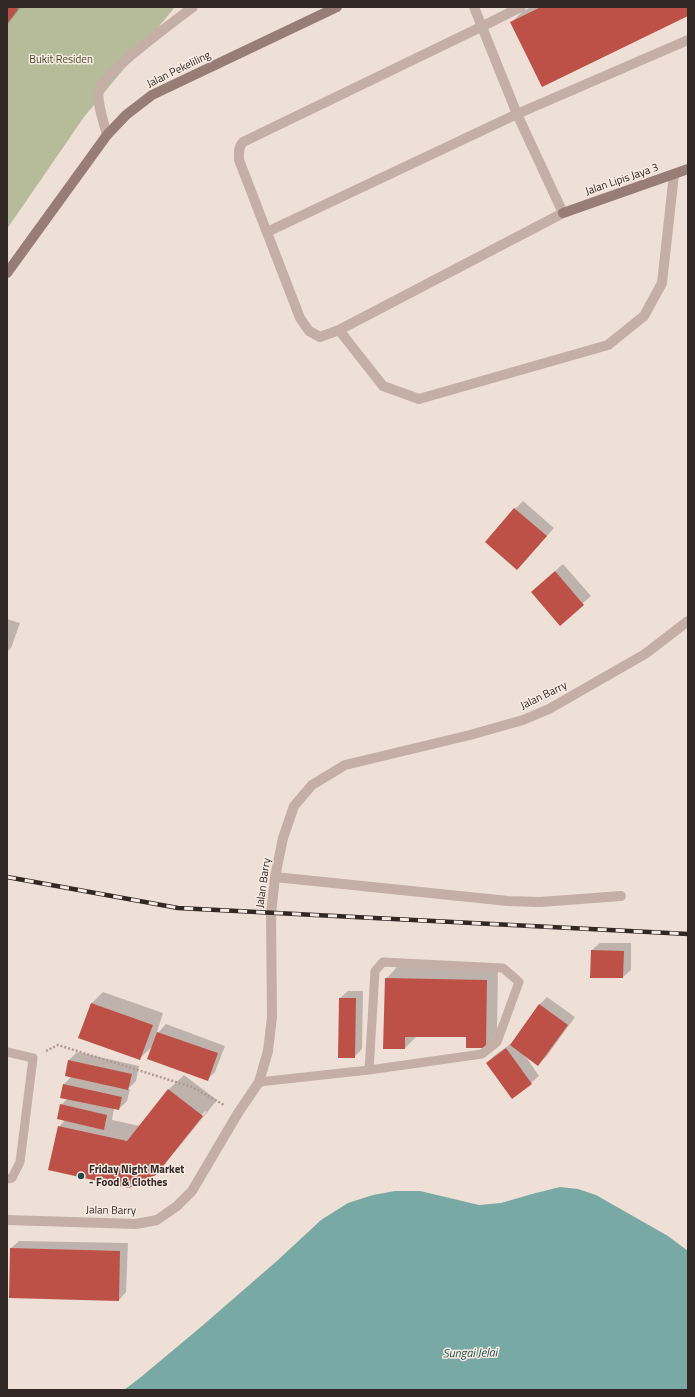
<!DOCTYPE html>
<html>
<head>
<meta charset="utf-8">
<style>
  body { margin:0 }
  #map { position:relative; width:695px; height:1397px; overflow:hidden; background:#eee0d7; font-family:"Titillium Web",sans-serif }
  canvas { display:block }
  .frame { position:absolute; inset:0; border:8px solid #312725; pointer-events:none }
</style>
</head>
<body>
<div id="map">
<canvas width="695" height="1397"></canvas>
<div class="frame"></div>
</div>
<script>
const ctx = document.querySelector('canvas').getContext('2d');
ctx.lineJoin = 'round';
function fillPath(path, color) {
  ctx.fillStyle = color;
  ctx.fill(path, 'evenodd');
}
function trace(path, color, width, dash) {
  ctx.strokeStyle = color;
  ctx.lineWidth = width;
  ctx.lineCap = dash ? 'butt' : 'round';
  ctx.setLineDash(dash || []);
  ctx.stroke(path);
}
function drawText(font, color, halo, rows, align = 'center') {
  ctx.font = font + ' "Titillium Web",sans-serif';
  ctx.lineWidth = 3;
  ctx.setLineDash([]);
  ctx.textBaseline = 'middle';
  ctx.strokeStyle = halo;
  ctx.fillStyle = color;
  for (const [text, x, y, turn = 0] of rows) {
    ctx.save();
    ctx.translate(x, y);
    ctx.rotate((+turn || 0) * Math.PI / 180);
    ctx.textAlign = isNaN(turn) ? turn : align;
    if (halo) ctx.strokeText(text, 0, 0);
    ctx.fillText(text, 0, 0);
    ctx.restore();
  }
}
fillPath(new Path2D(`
  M7,7H175L84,117L7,229Z`), '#b6bc99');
fillPath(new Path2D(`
  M560,1187L578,1189L596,1195L668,1236L688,1251V1390H124L141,1377L202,1326L278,1260L321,1220L348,1203L373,1195L395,1191H420L479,1205L501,1203L532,1194Z`), '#79a9a4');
fillPath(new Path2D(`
  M7,7H21L7,25Z
  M531,7H688V14L512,22L523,11Z
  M523,501L554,528L517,569L515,509Z
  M563,564L591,596L560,624L540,585Z
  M7,619L20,623L11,648L7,652Z
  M600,943H631V970L623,977L592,950Z
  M397,967L498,968L497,1035L486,1047L467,1036H417L405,1048L386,979Z
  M348,991H363L362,1049L354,1057L340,998Z
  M103,992L163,1013L156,1035L166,1024L225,1046L215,1072L207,1080L154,1045L140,1058L91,1004Z
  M547,997L575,1017L546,1057L538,1064L524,1054L539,1076L531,1083L487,1063L495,1055L512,1043L539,1005Z
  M77,1052L139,1066L136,1081L128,1089H130L127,1101L119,1109L114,1108L112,1120L140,1126L169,1089L184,1075L217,1100L167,1162L206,1112L205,1111L164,1163H166L155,1174L59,1127L65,1120L61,1105L68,1098L64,1084L72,1076L66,1075L69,1060Z
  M19,1241L128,1243L126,1292L119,1300L11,1248Z`), '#0003');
fillPath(new Path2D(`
  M7,7H15L18,9L7,24Z
  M541,7H688V16L542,87L510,22Z
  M514,508L547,536L517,570L485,542Z
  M555,571L584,605L560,626L531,592Z
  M591,950L624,951L623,978H590Z
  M385,978L487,980L486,1048H466V1037H405V1049H383Z
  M339,998H356L355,1058H338Z
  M91,1003L153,1025L140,1060L78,1038Z
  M539,1004L568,1025L538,1066L510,1045Z
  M157,1032L218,1053L208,1081L147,1059Z
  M506,1048L532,1084L512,1099L486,1063Z
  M68,1060L132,1074L128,1090L65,1076Z
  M63,1084L122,1097L119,1110L60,1098Z
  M168,1089L203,1116L156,1175L129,1188L48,1170L58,1126L127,1141Z
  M60,1104L107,1115L104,1130L57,1119Z
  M10,1248L120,1251L119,1301L9,1298Z`), '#bd5147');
trace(new Path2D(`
  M46,1051L58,1045L192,1087L224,1105`), '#b1988f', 2.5, [2, 2]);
trace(new Path2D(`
  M7,1052L33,1058L20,1162L12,1178L7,1179
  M259,1082L369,1070L482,1054L497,1042L519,982L503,968L383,962L375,971L369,1070`), '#c5aea5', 9);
trace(new Path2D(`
  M474,7L517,114L563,213L339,330L320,337L309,331L300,318L239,160C239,153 238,147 243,142L483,26L521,7
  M107,135C104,123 96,101 99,90C104,72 175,21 193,7
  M267,232L517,114L688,40
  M339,330L383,386L419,399L608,345L644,316L662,283L674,174
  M275,877L508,901L540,902L621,896
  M7,1220L136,1224L157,1220L177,1206L192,1191L238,1113L259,1082L268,1051L272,1017L271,914L275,877L283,838L294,806L312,785L345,765L470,735L523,720L549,709L645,654L688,621`), '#c5aea5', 10);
trace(new Path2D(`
  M563,213L688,169
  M7,273L107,135L126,115L152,95L337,7`), '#987d76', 10);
const rail = new Path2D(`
  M7,877L178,908L688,934`);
trace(rail, '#312725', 4.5);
trace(rail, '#f7ebe3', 3, [9]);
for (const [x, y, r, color] of [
  [81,1176,4,"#1e4f4b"]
]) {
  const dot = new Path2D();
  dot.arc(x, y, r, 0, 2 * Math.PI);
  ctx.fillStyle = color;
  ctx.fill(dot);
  trace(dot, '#f7ebe3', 1.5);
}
drawText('11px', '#464e2b', '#f7ebe3', [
  ["Bukit Residen",61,60]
]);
drawText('11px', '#312725', '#f7ebe3', [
  ["Jalan Pekeliling",179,70,-26],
  ["Jalan Lipis Jaya 3",622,180,-19],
  ["Jalan Barry",544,696,-26],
  ["Jalan Barry",264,883,-82],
  ["Jalan Barry",111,1211,1]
]);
drawText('bold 11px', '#312725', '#f7ebe3', [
  ["Friday Night Market",89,1170],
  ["- Food & Clothes",89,1183]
], 'left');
drawText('italic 12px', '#1e4f4b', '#f7ebe3', [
  ["Sungai Jelai",470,1354,-1]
]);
</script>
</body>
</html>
